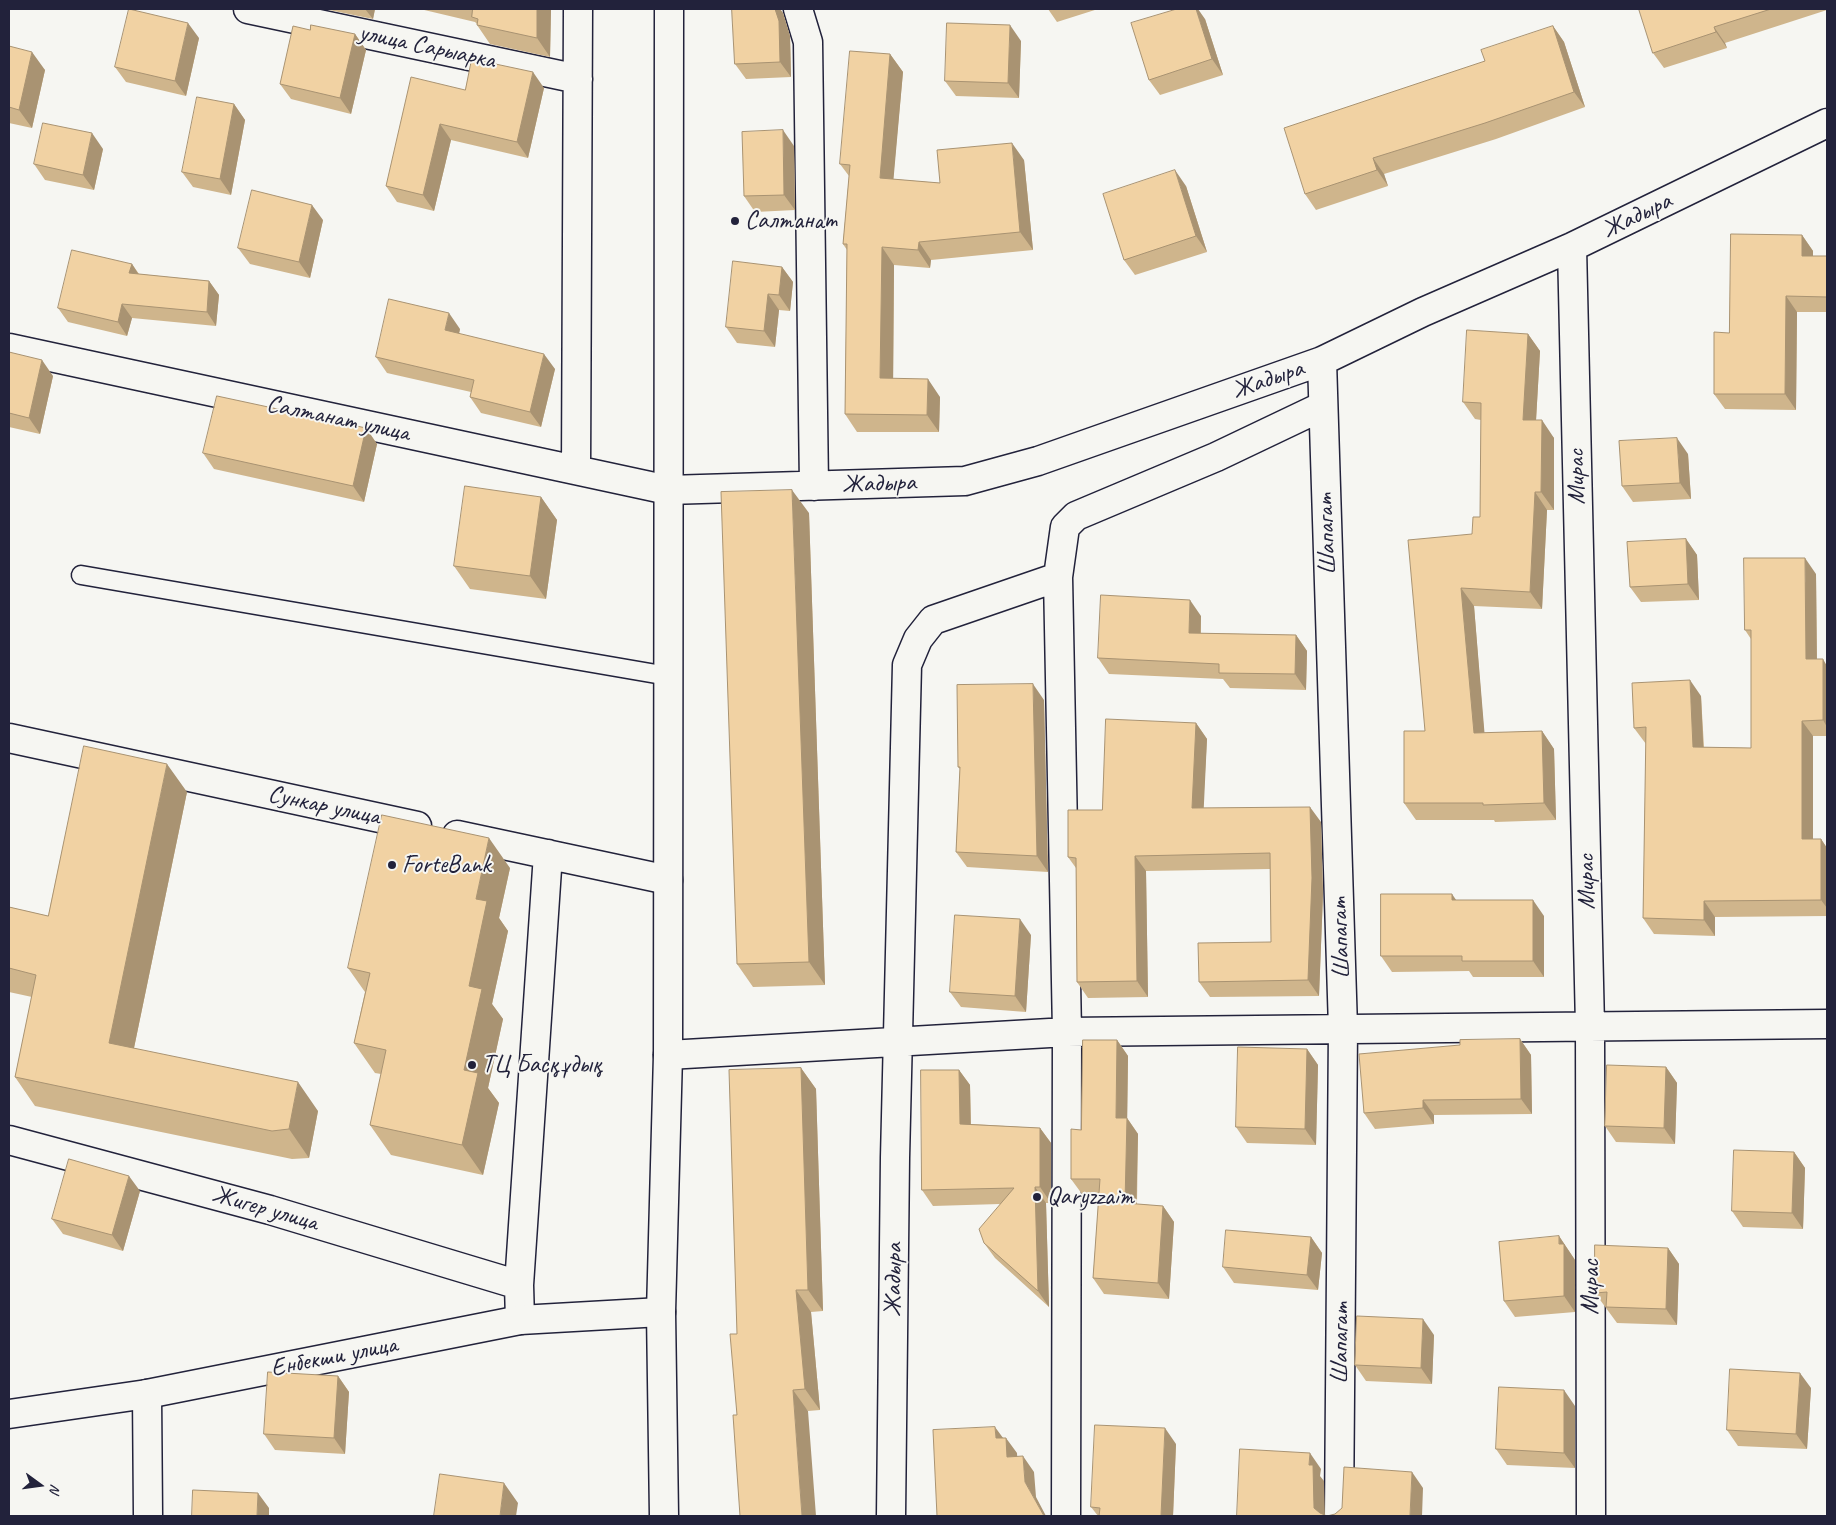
<!DOCTYPE html>
<html>
<head>
<meta charset="utf-8">
<style>
  body { margin:0 }
  #map { position:relative; width:1836px; height:1525px; overflow:hidden; background:#f6f6f2; font-family:Caveat,sans-serif }
  canvas { display:block }
  .frame { position:absolute; inset:0; border:10px solid #22223b; pointer-events:none }
  .north { position:absolute; left:15px; top:1460px; width:50px; height:50px; -webkit-text-stroke:4px #f6f6f2; paint-order:stroke; rotate:104deg; font-size:14px; font-weight:700; line-height:20px; text-align:center; color:#22223b }
  .north::after { content:''; display:block; margin:auto; width:18px; height:22px; background:#22223b; clip-path:polygon(50% 0,100% 100%,50% 72%,0 100%) }
</style>
</head>
<body>
<div id="map">
<canvas width="1836" height="1525"></canvas>
<div class="frame"></div>
<div class="north">N</div>
</div>
<script>
const ctx = document.querySelector('canvas').getContext('2d');
ctx.lineJoin = 'round';
function trace(path, color, width, dash) {
  ctx.strokeStyle = color;
  ctx.lineWidth = width;
  ctx.lineCap = dash ? 'butt' : 'round';
  ctx.setLineDash(dash || []);
  ctx.stroke(path);
}
function fillPath(path, color) {
  ctx.fillStyle = color;
  ctx.fill(path, 'evenodd');
}
function drawText(font, color, halo, rows, align = 'center') {
  ctx.font = font + ' Caveat,sans-serif';
  ctx.lineWidth = 4;
  ctx.setLineDash([]);
  ctx.textBaseline = 'middle';
  ctx.strokeStyle = halo;
  ctx.fillStyle = color;
  for (const [text, x, y, turn = 0] of rows) {
    ctx.save();
    ctx.translate(x, y);
    ctx.rotate((+turn || 0) * Math.PI / 180);
    ctx.textAlign = isNaN(turn) ? turn : align;
    if (halo) ctx.strokeText(text, 0, 0);
    ctx.fillText(text, 0, 0);
    ctx.restore();
  }
}
const service = new Path2D(`
  M81,575L668,676`);
const minor = new Path2D(`
  M248,9L578,79
  M798,9L808,42L814,486
  M1572,247L1590,1026L1591,1516
  M9,348L668,490L965,481L1038,461L1322,361L1423,312L1572,247L1827,123
  M1322,361L1343,1028L1339,1516
  M576,470L578,9
  M1058,577L1067,1032L1066,1516
  M9,738L417,826
  M457,835L668,880
  M668,1055L1067,1032L1827,1024
  M9,1140L270,1210L519,1285
  M520,1320L519,1285L548,854
  M147,1394L148,1516
  M891,1516L895,1158L907,665L918,639L933,620L1058,577L1065,527L1076,516L1216,457L1323,406`);
const tertiary = new Path2D(`
  M9,1414L147,1394L520,1320L661,1312`);
const secondary = new Path2D(`
  M664,1516L661,1312L668,1055L669,9`);
trace(service, '#22223b', 21);
trace(minor, '#22223b', 31);
trace(tertiary, '#22223b', 31);
trace(secondary, '#22223b', 31);
trace(service, '#f6f6f2', 18);
trace(minor, '#f6f6f2', 28);
trace(tertiary, '#f6f6f2', 28);
trace(secondary, '#f6f6f2', 28);
fillPath(new Path2D(`
  M328,9H375L373,19L329,10Z
  M420,9H551L550,57L490,44L477,25V24L475,22Z
  M732,9H780L783,13L790,36L791,77L746,79L735,64Z
  M1048,9H1098L1057,22Z
  M1639,9H1827V10L1725,43L1727,48L1664,68L1653,53Z
  M1205,19L1223,75L1160,95L1149,80Z
  M1553,26L1564,42L1585,107L1496,139L1384,174L1388,186L1316,210L1305,194L1485,61Z
  M355,34L366,50L351,114L291,99L280,84Z
  M199,38L186,96L126,82L115,67Z
  M1021,41L1019,98L956,96L945,81Z
  M9,46L45,70L32,128L9,123Z
  M890,54L903,72L893,179L940,183L1024,160L1033,250L931,260L930,268L894,265L893,379L940,397L939,432H857L845,414L847,250L843,244L849,176L840,164Z
  M544,88L528,158L451,140L434,211L397,202L386,186L465,90Z
  M234,104L245,120L231,195L193,187L182,172Z
  M794,146L795,210L755,212L744,196Z
  M103,149L94,190L45,180L34,164Z
  M1186,186L1207,252L1135,275L1124,260Z
  M323,220L310,278L250,264L238,248Z
  M1802,235L1813,251V256H1827V312H1797L1796,410L1725,409L1714,394L1729,333Z
  M132,264L139,274L209,281L219,295L216,326L132,318L127,336L68,322L58,308Z
  M782,267L793,282L790,311L779,310L775,347L737,343L726,327Z
  M460,329L459,334L555,369L541,427L481,413L470,397L471,392L387,373L376,357Z
  M1528,334L1540,351L1536,420L1554,438V510H1547L1542,609L1474,606L1484,733L1542,731L1554,749L1556,820L1495,822L1494,820H1416L1404,803L1425,731L1472,534L1480,517L1481,420L1475,419L1463,402Z
  M9,352L53,376L40,434L9,427Z
  M366,428L377,444L364,502L214,469L203,453Z
  M1688,454L1691,499L1633,502L1622,486Z
  M541,497L557,520L546,599L470,589L454,566Z
  M809,513L825,985L753,987L737,964Z
  M1686,539L1697,555L1699,600L1641,602L1630,587Z
  M1816,574L1817,659L1827,666V736H1813V839H1821L1827,848V916L1715,917V936L1654,934L1643,918L1646,744L1634,728L1701,696L1704,747L1751,748V639L1745,630Z
  M1201,616V633L1296,635L1307,651L1306,690L1230,688L1223,679L1109,674L1098,658Z
  M1044,700L1048,872L967,867L956,852L960,769L958,767Z
  M1196,723L1207,739L1203,808L1321,822L1323,894L1319,996L1210,997L1199,982L1271,942L1270,869L1146,871L1148,997L1088,998L1077,982L1076,868L1068,857L1102,810Z
  M187,792L134,1048L318,1111L309,1158L292,1159L35,1106L15,1077L32,997L9,992V907L48,916Z
  M510,868L499,918L508,931L492,1004L503,1019L488,1088L499,1103L483,1175L391,1155L370,1125L381,1074L375,1073L354,1043L365,992L348,968Z
  M1456,900L1544,916V977H1473L1469,971L1392,972L1381,956Z
  M1031,935L1026,1012L961,1007L950,992Z
  M1520,1039L1531,1055L1532,1114L1434,1115V1124L1375,1129L1364,1113Z
  M1117,1040L1128,1056L1127,1118L1138,1134L1137,1204L1163,1206L1174,1222L1169,1299L1104,1294L1093,1278L1099,1195L1082,1194L1071,1179L1081,1130Z
  M1307,1049L1318,1065L1316,1145L1247,1143L1236,1127Z
  M1666,1067L1677,1083L1675,1144L1616,1142L1605,1126Z
  M801,1068L816,1089L823,1311L811,1312L820,1410L808,1411L737,1334Z
  M959,1070L970,1085L971,1124L1040,1128L1051,1143V1203H1046L1049,1307L995,1258L984,1243L1000,1204L933,1206L922,1190Z
  M1794,1152L1805,1168L1803,1229L1743,1227L1732,1211Z
  M140,1191L123,1251L63,1234L52,1219Z
  M1559,1236L1575,1260V1312L1515,1317L1504,1301Z
  M1311,1237L1322,1253L1318,1290L1234,1283L1223,1267Z
  M1668,1248L1679,1264L1677,1325L1617,1323L1595,1293Z
  M1434,1335L1432,1384L1366,1381L1355,1365Z
  M338,1376L349,1392L345,1454L275,1450L264,1434Z
  M1811,1388L1807,1449L1738,1446L1727,1430Z
  M1575,1406V1468L1507,1465L1496,1449Z
  M1176,1444L1173,1516H1098L1091,1507Z`), '#cfb58c');
fillPath(new Path2D(`
  M365,9H375L373,19Z
  M537,9H551L550,57L537,38Z
  M775,9H780L783,13L790,36L791,77L780,62Z
  M1196,9H1198L1205,19L1223,75L1212,59Z
  M188,23L199,38L186,96L175,81Z
  M1010,25L1021,41L1019,98L1008,83Z
  M1553,26L1564,42L1585,107L1574,92Z
  M1714,27L1725,43L1727,48L1716,32Z
  M355,34L366,50L351,114L340,98Z
  M32,52L45,70L32,128L19,110Z
  M890,54L903,72L892,196L880,178Z
  M533,72L544,88L528,158L517,142Z
  M234,104L245,120L231,195L220,179Z
  M440,124L451,140L434,211L423,195Z
  M783,130L794,146L795,210L784,195Z
  M92,133L103,149L94,190L83,175Z
  M1012,143L1024,160L1033,250L1020,232Z
  M1373,158L1384,174L1388,186L1377,170Z
  M1175,170L1186,186L1207,252L1196,236Z
  M312,205L323,220L310,278L299,262Z
  M1802,235L1813,251V272L1802,256Z
  M919,242L931,260L930,268L918,250Z
  M882,247L894,265L893,396L880,378Z
  M132,264L141,278L129,273Z
  M782,267L793,282L790,311L779,295Z
  M209,281L219,295L216,326L207,312Z
  M768,294L779,310L775,347L764,331Z
  M1786,296L1797,312L1796,410L1785,394Z
  M122,304L132,318L127,336L118,322Z
  M449,313L460,329L456,346L445,330Z
  M1528,334L1540,351L1535,438L1523,420Z
  M544,354L555,369L541,427L530,412Z
  M42,360L53,376L40,434L29,418Z
  M928,379L940,397L939,432L927,415Z
  M1542,420L1554,438V510L1541,492Z
  M366,428L377,444L364,502L353,486Z
  M1677,438L1688,454L1691,499L1680,483Z
  M792,490L809,513L825,985L809,962Z
  M1535,492L1547,510L1542,609L1530,592Z
  M541,497L557,520L546,599L530,576Z
  M1686,539L1697,555L1699,600L1688,584Z
  M1805,558L1816,574L1817,675L1806,659Z
  M1461,588L1474,606L1486,751L1474,733Z
  M1190,600L1201,616L1200,649L1189,633Z
  M1296,635L1307,651L1306,690L1295,674Z
  M1823,659L1827,666V727L1823,720Z
  M1690,680L1701,696L1704,763L1693,747Z
  M1033,684L1044,700L1048,872L1037,856Z
  M1802,721L1813,736V855L1802,839Z
  M1196,723L1207,739L1203,824L1192,808Z
  M1542,731L1554,749L1556,820L1544,803Z
  M167,764L187,792L129,1072L109,1043Z
  M1310,807L1321,822L1323,894L1319,996L1308,980Z
  M489,838L510,868L499,918L508,931L492,1004L503,1019L488,1088L499,1103L483,1175L462,1145L464,1070L469,986L476,899Z
  M1821,839L1827,848V908L1821,900Z
  M1135,856L1146,871L1148,997L1137,981Z
  M1452,894L1463,910L1452,900Z
  M1533,900L1544,916V977L1533,961Z
  M1704,901L1715,917V936L1704,920Z
  M1020,919L1031,935L1026,1012L1015,996Z
  M1520,1039L1531,1055L1532,1114L1521,1099Z
  M1117,1040L1128,1056L1127,1134L1116,1118Z
  M1307,1049L1318,1065L1316,1145L1305,1129Z
  M1666,1067L1677,1083L1675,1144L1664,1128Z
  M801,1068L816,1089L823,1311L808,1290Z
  M959,1070L970,1085L971,1140L960,1124Z
  M298,1082L318,1111L309,1158L289,1129Z
  M1423,1100L1434,1115V1124L1423,1108Z
  M1127,1118L1138,1134L1136,1219L1125,1203Z
  M1040,1128L1051,1143V1203L1040,1187Z
  M1794,1152L1805,1168L1803,1229L1792,1213Z
  M129,1176L140,1191L123,1251L112,1235Z
  M1035,1187L1046,1203L1049,1307L1038,1291Z
  M1163,1206L1174,1222L1169,1299L1158,1283Z
  M1559,1236L1575,1260V1312L1564,1296Z
  M1311,1237L1322,1253L1318,1290L1307,1275Z
  M1668,1248L1679,1264L1677,1325L1666,1309Z
  M796,1290L811,1312L820,1410L805,1389Z
  M1423,1319L1434,1335L1432,1384L1421,1368Z
  M1800,1373L1811,1388L1807,1449L1796,1434Z
  M338,1376L349,1392L345,1454L334,1438Z
  M793,1390L808,1411L816,1516H802Z
  M1564,1390L1575,1406V1468L1564,1453Z
  M995,1427L1006,1442V1438L1017,1453L1018,1473L1007,1457L996,1438Z
  M1165,1428L1176,1444L1173,1516H1161Z
  M1310,1453L1321,1469L1320,1476L1324,1481L1325,1516H1320L1314,1508L1309,1465Z
  M1023,1456L1034,1472L1036,1497L1046,1516H1044L1025,1482Z
  M1412,1472L1423,1488L1422,1516H1410Z
  M504,1483L518,1503L516,1516H500Z
  M258,1493L269,1508V1516H257Z`), '#a99372');
const building = new Path2D(`
  M129,9L188,23L175,81L115,67Z
  M473,9H537V38L477,25L478,19L472,17Z
  M732,9H775L779,21L780,62L735,64Z
  M1177,9H1196L1212,59L1149,80L1131,23Z
  M1639,9H1771L1714,27L1716,32L1653,53Z
  M947,23L1010,25L1008,83L945,81Z
  M311,25L355,34L340,98L280,84L293,26L310,30Z
  M1553,26L1574,92L1485,123L1373,158L1377,170L1305,194L1284,128L1485,61L1481,50Z
  M9,46L32,52L19,110L9,107Z
  M850,51L890,54L880,178L940,183L937,150L1012,143L1020,232L919,242L918,250L882,247L880,378L928,379L927,415L845,414L847,244H843L850,165L840,164Z
  M472,59L533,72L517,142L440,124L423,195L386,186L411,77L465,90Z
  M197,97L234,104L220,179L182,172Z
  M43,123L92,133L83,175L34,164Z
  M783,130L784,195L744,196L742,132Z
  M1175,170L1196,236L1124,260L1103,194Z
  M252,190L312,205L299,262L238,248Z
  M1731,234L1802,235V256H1827V297L1786,296L1785,394H1714V332L1729,333Z
  M72,250L132,264L129,273L209,281L207,312L122,304L118,322L58,308Z
  M733,261L782,267L779,295L768,294L764,331L726,327Z
  M389,299L449,313L445,330L544,354L530,412L470,397L474,380L376,357Z
  M1467,330L1528,334L1523,420H1542L1541,492H1535L1530,592L1461,588L1474,733L1542,731L1544,803L1483,805V803H1404V731H1425L1408,540L1472,534L1473,517H1480L1481,403L1463,402Z
  M9,352L42,360L29,418L9,413Z
  M217,396L366,428L353,486L203,453Z
  M1677,438L1680,483L1622,486L1619,441Z
  M465,486L541,497L530,576L454,566Z
  M792,490L809,962L737,964L721,492Z
  M1686,539L1688,584L1630,587L1627,542Z
  M1744,558H1805L1806,659H1823V720L1802,721V839H1821V900L1704,901V920L1643,918L1646,727L1634,728L1632,683L1690,680L1693,747L1751,748V630H1745Z
  M1101,595L1190,600L1189,633L1296,635L1295,674L1219,673V664L1098,658Z
  M1033,684L1037,856L956,852L960,767H958L957,685Z
  M1106,719L1196,723L1192,808L1310,807L1312,878L1308,980L1199,982L1198,943L1271,942L1270,853L1135,856L1137,981L1077,982L1076,858L1068,857V810H1102Z
  M84,746L167,764L109,1043L298,1082L289,1129L272,1131L15,1077L36,975L9,968V907L48,916Z
  M382,815L489,838L476,899L487,901L469,986L482,989L464,1070L478,1073L462,1145L370,1125L386,1050L354,1043L370,973L348,968Z
  M1381,894H1452V900H1533V961H1462V956H1381Z
  M955,915L1020,919L1015,996L950,992Z
  M1520,1039L1521,1099L1423,1100V1108L1364,1113L1359,1054L1460,1045V1040Z
  M1083,1040H1117L1116,1118H1127L1125,1203L1163,1206L1158,1283L1093,1278L1100,1179H1071V1129L1081,1130Z
  M1238,1047L1307,1049L1305,1129L1236,1127Z
  M1607,1065L1666,1067L1664,1128L1605,1126Z
  M801,1068L808,1290H796L805,1389L793,1390L802,1516H740L733,1415H737L730,1334H737L729,1070Z
  M921,1070H959L960,1124L1040,1128V1187H1035L1038,1291L984,1243L979,1229L1014,1188L922,1190Z
  M1734,1150L1794,1152L1792,1213L1732,1211Z
  M69,1159L129,1176L112,1235L52,1219Z
  M1226,1230L1311,1237L1307,1275L1223,1267Z
  M1559,1236V1244H1564V1296L1504,1301L1499,1242Z
  M1595,1245L1668,1248L1666,1309L1606,1307L1607,1292L1595,1293Z
  M1357,1316L1423,1319L1421,1368L1355,1365Z
  M1730,1369L1800,1373L1796,1434L1727,1430Z
  M268,1372L338,1376L334,1438L264,1434Z
  M1499,1387L1564,1390V1453L1496,1449Z
  M1095,1425L1165,1428L1161,1516H1099L1100,1508L1091,1507Z
  M995,1427L996,1438H1006L1007,1457L1023,1456L1025,1482L1044,1516H937L933,1430Z
  M1240,1449L1310,1453L1309,1465H1313L1314,1508L1320,1513L1327,1516L1335,1514L1342,1508L1344,1467L1412,1472L1410,1516H1237Z
  M440,1474L504,1483L500,1516H434Z
  M193,1490L258,1493L257,1516H192Z`);
fillPath(building, '#f1d2a3');
trace(building, '#a99372', 1);
for (const [x, y, r, color] of [
  [735,221,5,"#22223b"],
  [392,865,5,"#22223b"],
  [472,1065,5,"#22223b"],
  [1037,1197,5,"#22223b"]
]) {
  const dot = new Path2D();
  dot.arc(x, y, r, 0, 2 * Math.PI);
  ctx.fillStyle = color;
  ctx.fill(dot);
  trace(dot, '#f6f6f2', 2);
}
drawText('25px', '#22223b', '#f6f6f2', [
  ["улица Сарыарка",427,47,12],
  ["Жадыра",1637,216,-26],
  ["Жадыра",1268,380,-19],
  ["Салтанат улица",338,419,12],
  ["Мирас",1577,477,-91],
  ["Жадыра",879,484,-2],
  ["Шапагат",1327,534,-92],
  ["Сункар улица",324,806,12],
  ["Мирас",1587,882,-91],
  ["Шапагат",1341,938,-92],
  ["Жигер улица",265,1209,16],
  ["Жадыра",894,1280,-89],
  ["Мирас",1591,1287,-90],
  ["Шапагат",1341,1343,-89],
  ["Енбекши улица",334,1357,-11]
]);
drawText('25px', '#22223b', '#f6f6f2', [
  ["Салтанат",745,221],
  ["ForteBank",402,865],
  ["ТЦ Басқұдық",482,1065],
  ["Qaryzzaim",1047,1197]
], 'left');
</script>
</body>
</html>
